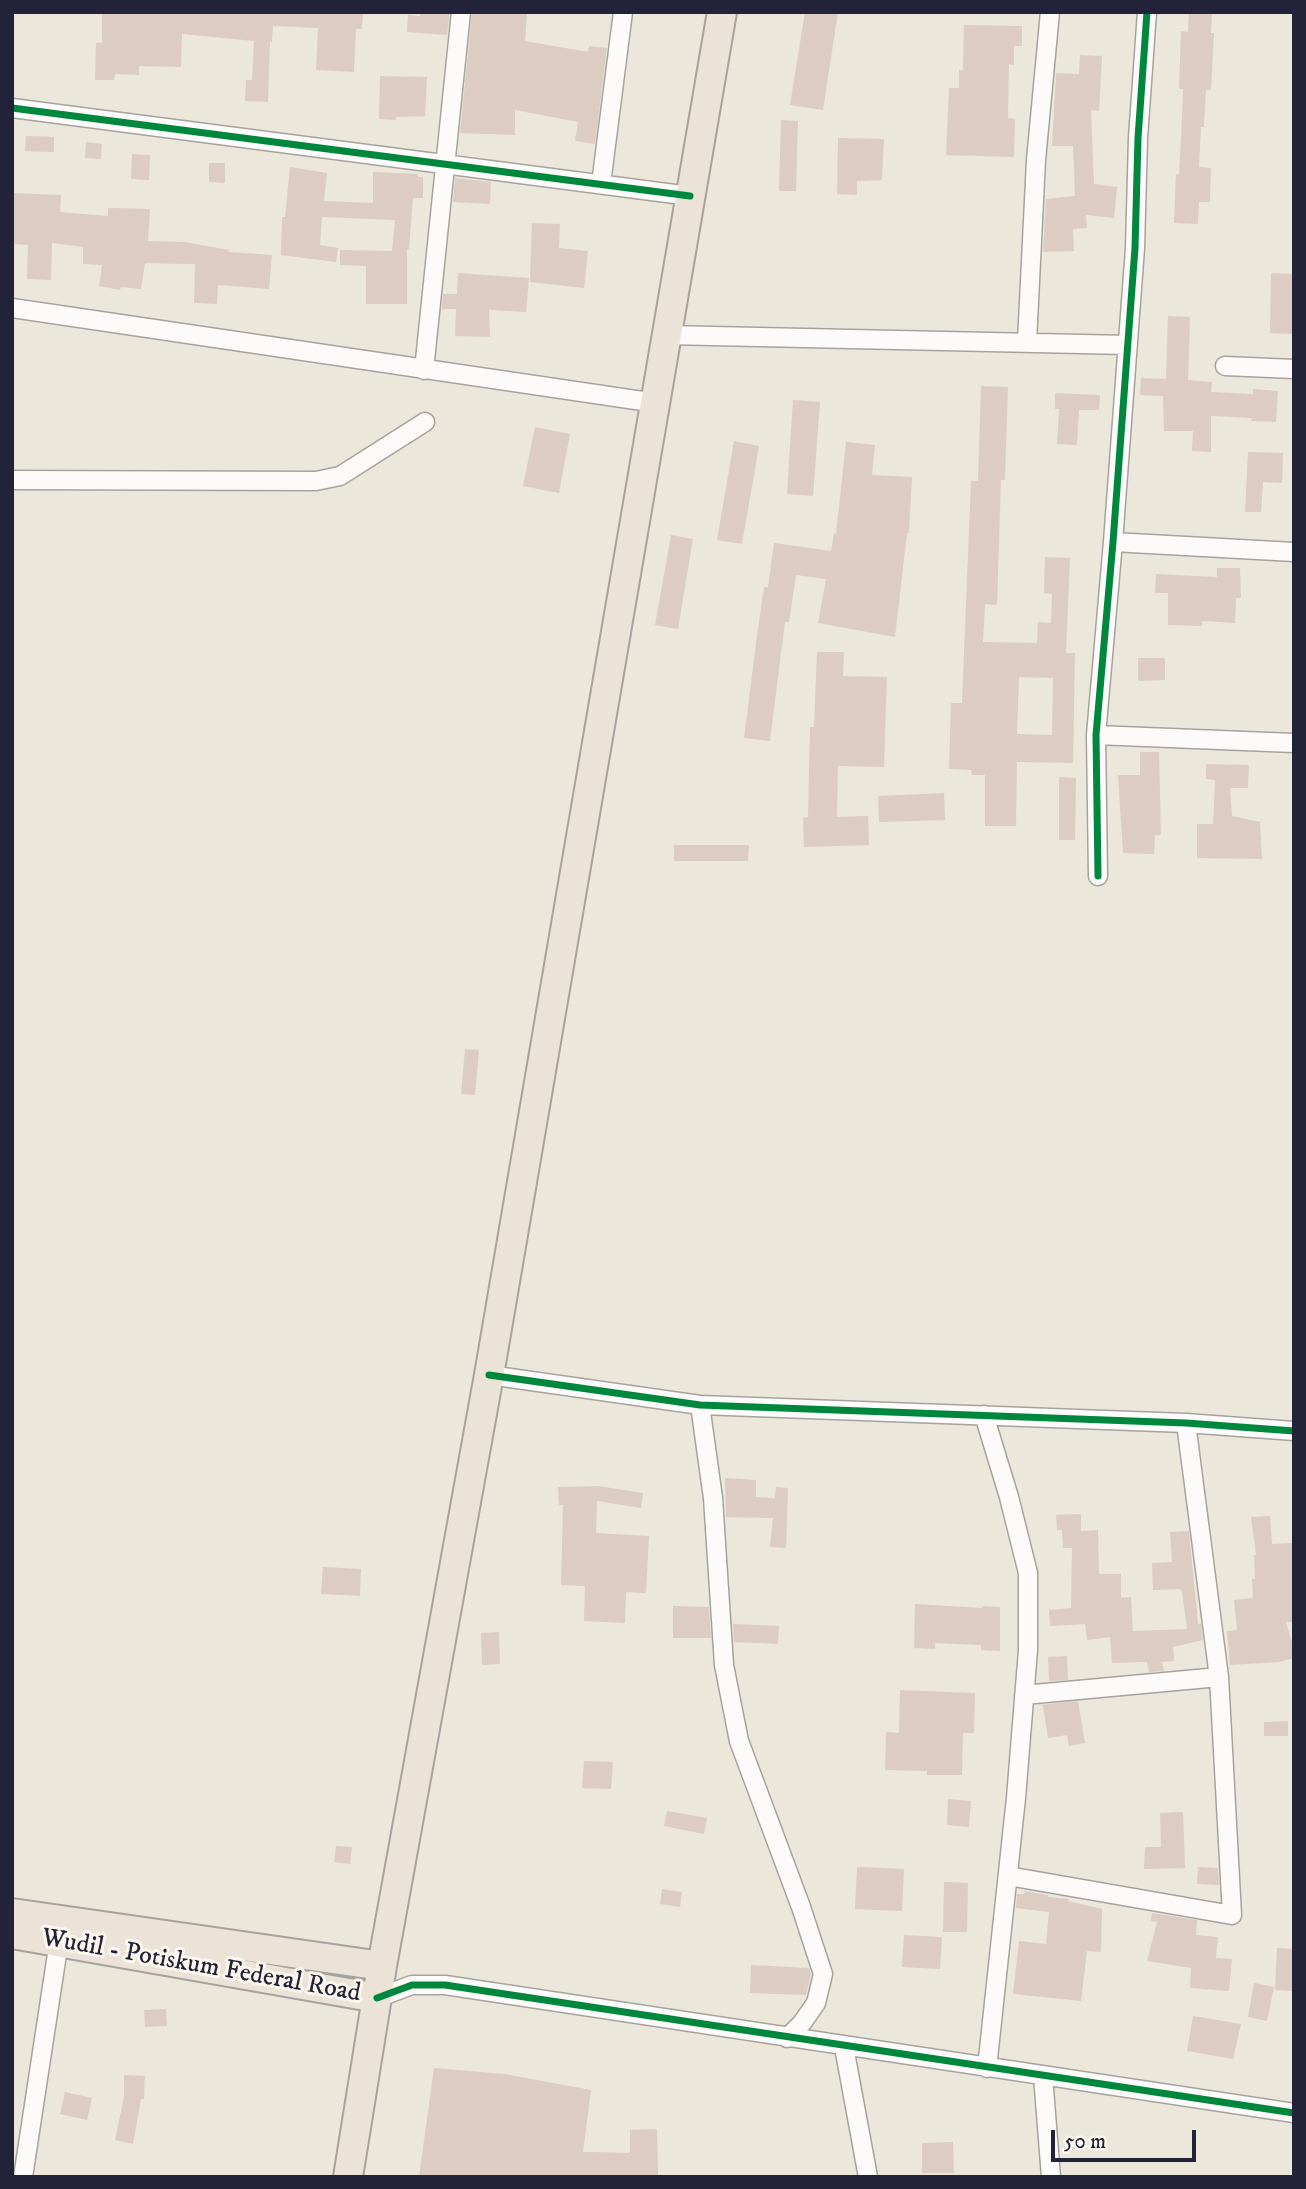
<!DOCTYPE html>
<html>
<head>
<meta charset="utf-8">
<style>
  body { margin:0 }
  #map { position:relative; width:1306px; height:2189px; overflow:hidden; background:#ece7db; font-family:"IM FELL DW Pica",serif }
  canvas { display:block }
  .frame { position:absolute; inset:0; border:14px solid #22223b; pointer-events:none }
  .scale { position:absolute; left:1051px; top:2130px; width:145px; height:32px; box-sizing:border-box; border:4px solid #22223b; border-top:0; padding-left:9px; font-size:21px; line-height:24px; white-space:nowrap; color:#22223b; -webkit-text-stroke:5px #fbf7ec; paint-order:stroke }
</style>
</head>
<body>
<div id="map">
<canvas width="1306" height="2189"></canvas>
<div class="frame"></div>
<div class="scale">50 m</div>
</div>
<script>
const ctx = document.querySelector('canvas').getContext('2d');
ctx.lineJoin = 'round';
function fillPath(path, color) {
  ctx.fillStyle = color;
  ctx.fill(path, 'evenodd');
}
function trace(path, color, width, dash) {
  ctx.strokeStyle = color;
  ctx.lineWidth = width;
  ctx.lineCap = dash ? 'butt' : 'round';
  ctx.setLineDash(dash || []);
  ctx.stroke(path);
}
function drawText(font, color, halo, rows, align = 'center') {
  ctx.font = font + ' "IM FELL DW Pica",serif';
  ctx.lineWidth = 6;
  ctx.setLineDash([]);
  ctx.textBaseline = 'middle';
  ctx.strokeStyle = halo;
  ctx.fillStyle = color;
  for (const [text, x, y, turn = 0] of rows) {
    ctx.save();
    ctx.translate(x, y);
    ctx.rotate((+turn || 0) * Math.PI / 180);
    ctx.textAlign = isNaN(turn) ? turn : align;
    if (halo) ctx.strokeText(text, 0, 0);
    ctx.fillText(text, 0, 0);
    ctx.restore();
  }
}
fillPath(new Path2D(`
  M102,12H363L362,29H356L354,72L316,70L318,28L273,26L272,42H270L268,102L245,101L246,80H252L254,41L182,34L181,67L139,66V75L115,74L114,80H95L96,43H102Z
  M421,12H450L447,35L407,32L408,15L420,16Z
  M472,12H527L525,41L588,52L589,46L607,48L595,144L575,141L578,122L515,110V135L460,133Z
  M805,12H838L823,110L790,105Z
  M1189,12H1212L1211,33H1214L1211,90H1206L1204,127H1201L1199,167L1211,168L1210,202H1199L1198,224L1174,223L1176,174H1179L1182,119L1183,89H1179L1181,31L1188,32Z
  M964,25L1022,26V46H1014V65L1009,64L1008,118L1015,119L1014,157L946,155L949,88H959V70H963Z
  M1080,55L1102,56L1099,111L1091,110L1094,184L1117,187L1114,218L1086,215L1087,228L1073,229L1074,251L1043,252L1046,199L1075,196L1073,146H1052L1056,73L1079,74Z
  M380,76L427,77L425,116L396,117V120L379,119Z
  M781,120L798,121L796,191H779Z
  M26,136L54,137V152L25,151Z
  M838,138L884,139L882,180L857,181V195L837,194Z
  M86,142L102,144L101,159L85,158Z
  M132,154L150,155L149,180L131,179Z
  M209,163H225V183L209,182Z
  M290,167L327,173L324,201L373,203V172L418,174V177H423V198H413L409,249H407V304H366V266L340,265V250L392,251L395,220L322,217L320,245L338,248L336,262L281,255L282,217H285Z
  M455,178L491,182L490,204L453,202Z
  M12,193L61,195L60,212L108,216V208L150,209L148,241L184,242L229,250L228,252L272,255L269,289L218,285L217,304L194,303L195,264L145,263L141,289L121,287L120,290L99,286L102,265L83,264V247L52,243L51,280L27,279L28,245L12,244Z
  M532,223L560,224L559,248L588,251L584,288L530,282Z
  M458,273L529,278L526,312L489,310L490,337L455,336L456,309H442L443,294H457Z
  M1271,273L1294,274V334L1270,333Z
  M1168,316L1190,317L1188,380L1212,382L1211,392L1253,394V389L1278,391L1276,422L1251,421L1252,418L1211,416V452L1192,451L1193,431H1164L1163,396L1140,395L1141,378L1166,379Z
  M981,386L1008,387L1005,480H1001L997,605L985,604L983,642L1037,643L1038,622L1051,623L1052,594L1044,593L1045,557L1070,558L1066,653H1075L1073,763L1017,762L1016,826H985V775H972L971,770L949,769L951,703H962L971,481H978ZM1019,677L1053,678L1052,735L1017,734Z
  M1055,393L1100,395L1099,410H1079L1077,445L1057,444L1059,409H1055Z
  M793,400L820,402L813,496L787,494Z
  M535,427L570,434L559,493L523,486Z
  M734,441L759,446L742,544L717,540Z
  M846,442L875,445L872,475L912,477L909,533H907L895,637L818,623L826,579L796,575L789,622H785L770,741L744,738L756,643L764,587H768L774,543L831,551L834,533L836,534Z
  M1248,452L1283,453L1282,483L1263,482L1261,512H1245Z
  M671,535L693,539L678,629L655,625Z
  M1217,568H1240L1241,598H1236L1235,623L1202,621V626L1168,625V593H1155L1156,574L1217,577Z
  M817,652H844L843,676L887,677L884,767L838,766L837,817L868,816L869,845L804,847L803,818L808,817L810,727H814Z
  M1138,658H1165V680L1138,681Z
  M1140,752H1159L1161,835H1155L1154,854L1123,853L1118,775H1140Z
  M1206,764L1249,765L1248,788H1230L1232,816L1260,822L1262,859L1197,858V824H1213L1215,780L1206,779Z
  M1059,777L1076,778L1075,840H1059Z
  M944,793L945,820L879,822L878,796Z
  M674,845H749L748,861H674Z
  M465,1049L479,1050L475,1095L461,1094Z
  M725,1478L756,1480V1497L775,1498L776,1487L788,1488L786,1548L770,1547L773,1518L726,1517Z
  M598,1486L643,1493L641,1508L597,1501L596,1533L649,1536L646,1593L626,1592L625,1623L584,1621L585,1586L561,1585L563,1505H559L558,1487Z
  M1081,1514V1531L1098,1530L1099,1574H1121V1598L1131,1597L1133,1631L1187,1629L1182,1592L1180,1589L1153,1590L1152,1563L1172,1562L1170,1532L1189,1531L1198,1624H1201L1203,1640L1173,1647L1174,1661L1162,1662L1164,1671L1149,1672L1147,1662L1112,1663L1110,1637L1087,1640L1085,1624L1050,1626L1049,1610L1071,1608L1072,1548H1063L1062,1530H1057L1056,1515Z
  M1270,1516L1272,1544L1294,1543V1622H1286L1294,1649V1658L1279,1662L1230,1665L1227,1631L1237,1630L1234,1600L1253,1598L1252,1579H1255L1254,1555H1256L1251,1517Z
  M323,1567L361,1569L360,1596L321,1594Z
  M915,1604L982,1608V1606L1000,1607V1651L981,1650V1645L935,1643V1649L914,1648Z
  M673,1606L709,1607L711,1638H673Z
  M733,1624L779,1626L778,1644L734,1642Z
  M499,1632L500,1664L482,1665L481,1633Z
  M1067,1656L1068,1680L1049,1681L1048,1657Z
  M900,1690L975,1693L974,1733H963L962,1775H927V1771L885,1770L886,1732L899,1733Z
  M1078,1701L1085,1743L1069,1746L1067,1735L1048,1738L1043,1706L1040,1705Z
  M1288,1721V1736H1264V1722Z
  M584,1761L613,1762L611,1789L582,1788Z
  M948,1799L971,1801L969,1827L947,1825Z
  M667,1811L707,1818L704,1834L664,1826Z
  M1183,1812L1185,1868L1144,1869L1145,1847H1161L1160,1813Z
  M336,1846L352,1847L350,1864L334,1862Z
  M857,1867L904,1869L902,1911L855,1909Z
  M1198,1867L1218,1868L1219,1885L1197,1884Z
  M944,1882L968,1883L967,1932H943Z
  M662,1889L682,1892L680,1907L660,1904Z
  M1025,1891L1048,1895V1897L1069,1899L1068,1901L1102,1909L1101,1952L1087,1951L1081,2001L1013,1994L1019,1941L1046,1944L1049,1912L1016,1908L1017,1894H1024Z
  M1152,1913L1197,1920L1196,1935L1218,1937L1216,1958L1232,1959L1229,1991L1190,1988L1191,1968L1147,1961L1157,1922L1151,1921Z
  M904,1935L942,1937L940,1969L902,1967Z
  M1277,1948L1294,1949V1991L1275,1990Z
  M751,1965L809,1968L811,1974L806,1995L750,1993Z
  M1254,1983L1274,1987L1267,2021L1248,2017Z
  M166,2009L167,2026L145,2027L144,2010Z
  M1193,2016L1241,2024L1233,2059L1187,2051Z
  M434,2068L504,2074L591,2090L583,2152L630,2153V2130L657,2129L658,2175L419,2177Z
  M124,2075L145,2076L144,2099H141L133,2144L115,2140L124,2097Z
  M65,2092L92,2098L87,2120L60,2114Z
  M953,2142L954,2173H922V2143Z`), '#dcccc1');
const minor = new Path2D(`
  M12,108L690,196
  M601,184L623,12
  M12,308L656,403
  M666,335L1128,345
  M1027,342L1036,160L1050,12
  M1225,366L1294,369
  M424,370L461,12
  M12,480L316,481L340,476L425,422
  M1113,542L1294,552
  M1096,735L1294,743
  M1098,876L1096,735L1113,542L1135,248L1138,138L1147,12
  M489,1375L700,1405L1186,1423L1294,1431
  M700,1405L713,1498L724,1665L739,1741L801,1907L823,1974L816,2003L802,2023L787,2038
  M984,1415L1009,1497L1028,1573V1650L1016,1798L987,2068
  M1024,1695L1219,1677
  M1008,1876L1232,1915L1219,1677L1186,1423
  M377,1998L412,1985H445L1294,2113
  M844,2047L868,2177
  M1043,2076L1051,2177
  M23,2177L59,1941`);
const primary = new Path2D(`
  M12,1913L382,1966
  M12,1934L377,1998
  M348,2177L382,1966L489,1375L722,12`);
trace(minor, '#a6a39e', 21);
trace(primary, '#a6a39e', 32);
trace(minor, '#fcfbfa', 18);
trace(primary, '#ebe3d8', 28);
trace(new Path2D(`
  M12,108L690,196
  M1098,876L1096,735L1113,542L1135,248L1138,138L1147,12
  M489,1375L700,1405L1186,1423L1294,1431
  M377,1998L412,1985H445L1294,2113`), '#00873e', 7);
drawText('26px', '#22223b', '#fbf7ec', [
  ["Wudil - Potiskum Federal Road",201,1967,10]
]);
</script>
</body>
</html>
